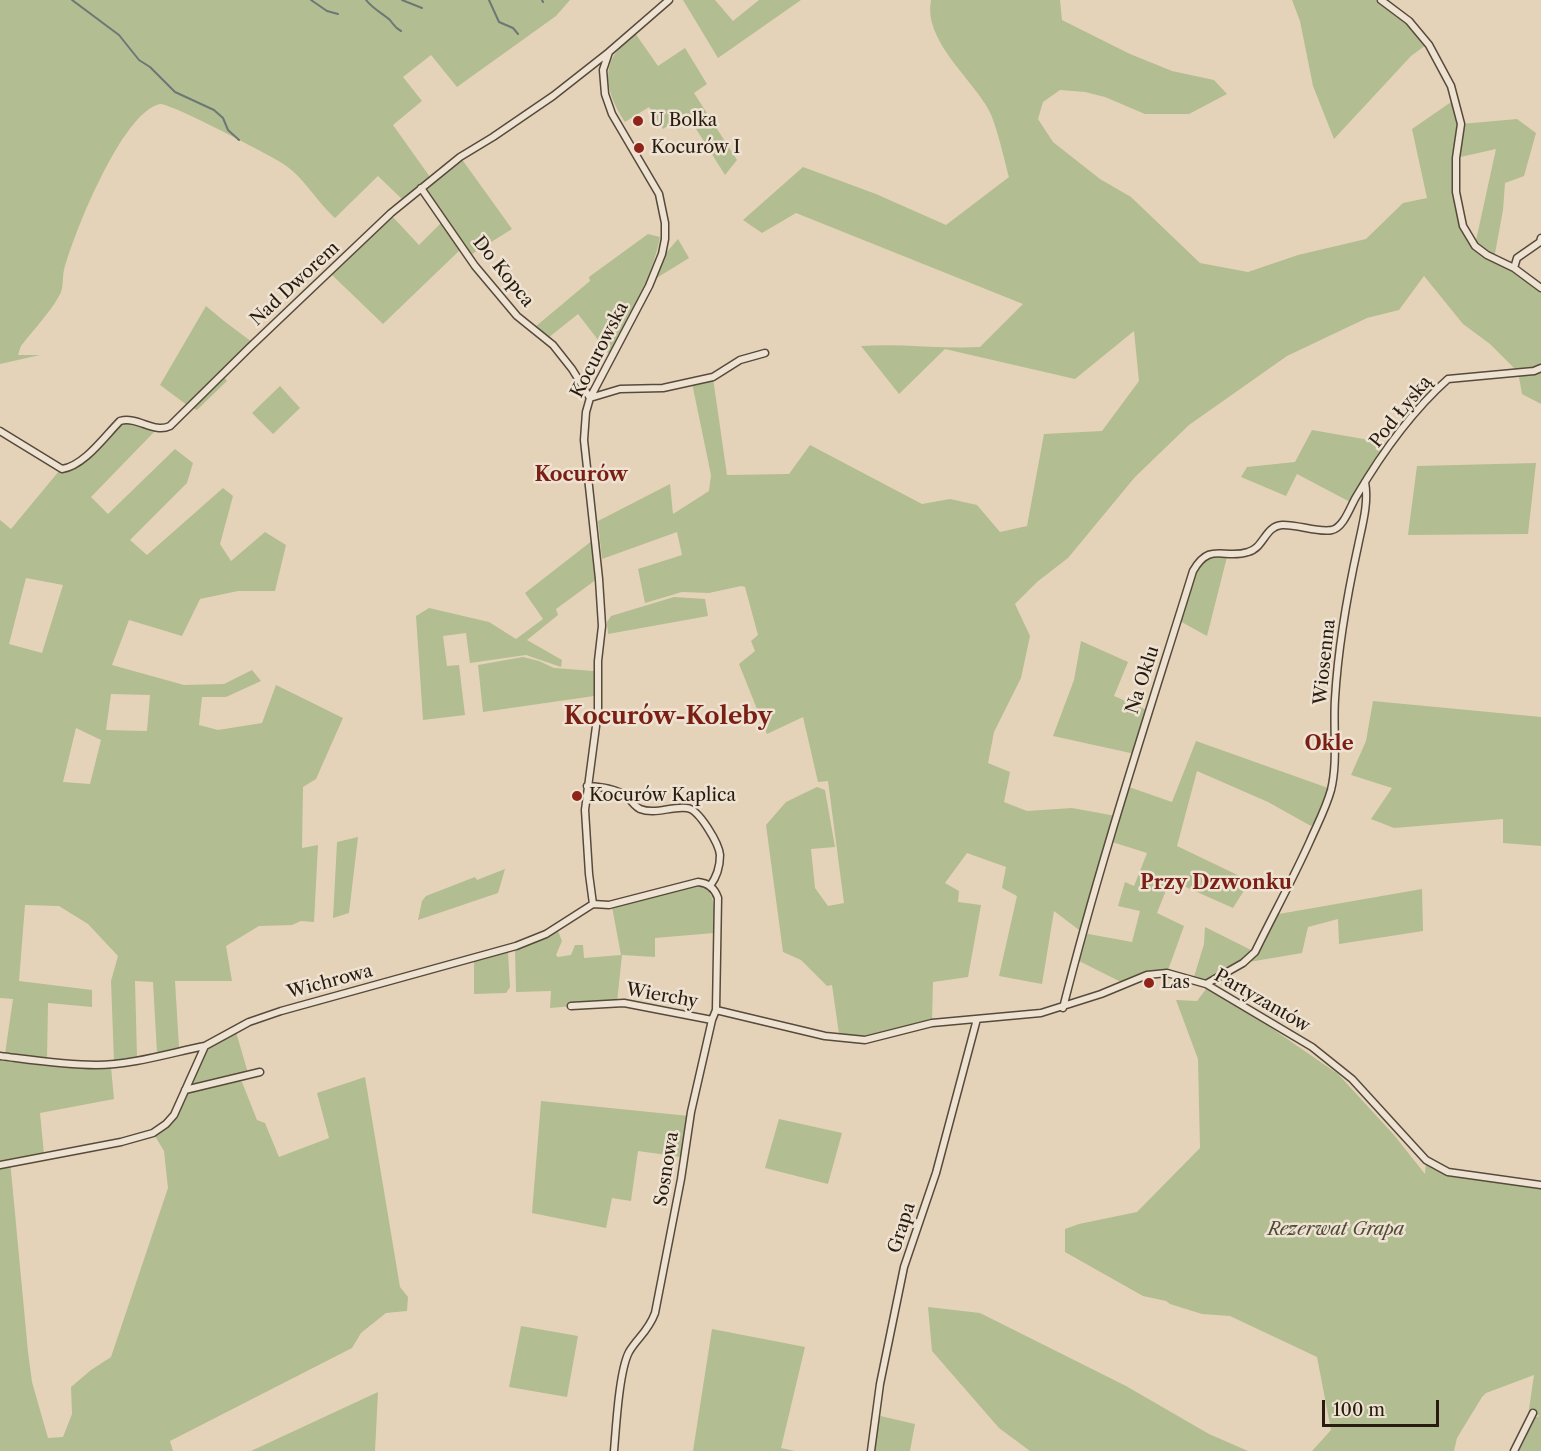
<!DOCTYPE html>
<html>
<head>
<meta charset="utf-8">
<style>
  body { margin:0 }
  #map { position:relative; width:1541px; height:1451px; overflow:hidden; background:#e5d3b9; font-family:"Libre Caslon Text",serif }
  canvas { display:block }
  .scale { position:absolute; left:1322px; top:1400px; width:117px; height:27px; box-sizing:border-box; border:3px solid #281c10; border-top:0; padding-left:8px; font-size:18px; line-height:21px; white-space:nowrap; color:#281c10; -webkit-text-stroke:4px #eee2d2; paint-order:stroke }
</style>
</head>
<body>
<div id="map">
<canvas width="1541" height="1451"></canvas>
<div class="scale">100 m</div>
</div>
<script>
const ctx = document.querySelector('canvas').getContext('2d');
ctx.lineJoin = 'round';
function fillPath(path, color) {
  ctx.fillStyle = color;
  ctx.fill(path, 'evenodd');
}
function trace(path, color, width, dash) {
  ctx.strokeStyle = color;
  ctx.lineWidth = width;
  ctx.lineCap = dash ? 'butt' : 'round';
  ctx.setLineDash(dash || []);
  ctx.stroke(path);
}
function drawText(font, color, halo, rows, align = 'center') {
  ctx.font = font + ' "Libre Caslon Text",serif';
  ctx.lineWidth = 5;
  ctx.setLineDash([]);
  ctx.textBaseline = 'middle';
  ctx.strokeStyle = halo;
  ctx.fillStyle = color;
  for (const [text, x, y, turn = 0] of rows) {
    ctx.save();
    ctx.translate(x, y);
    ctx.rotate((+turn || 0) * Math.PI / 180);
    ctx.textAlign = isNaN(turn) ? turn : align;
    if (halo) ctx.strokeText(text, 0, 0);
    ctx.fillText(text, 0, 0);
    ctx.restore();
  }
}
fillPath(new Path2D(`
  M0,0H570L556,16L457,87L431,55L403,77L422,101L393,125L430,177L403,200L378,176L335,218C316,201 304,177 282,163C270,155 168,102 160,104C122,112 74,233 64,270C62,278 64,289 59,296C49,314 33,330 21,346L18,355H40L0,364Z
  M683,0H715L733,21L759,0H801L718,58Z
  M931,0H1060L1062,20L1130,54L1172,71L1214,80L1227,94L1189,114H1145L1105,97L1085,92L1060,90L1043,102L1038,119L1053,142L1100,179L1131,197L1200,263L1248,272L1298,255L1366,239L1403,203L1427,198L1412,129L1454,100L1461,124L1517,119L1536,133L1524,176L1505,183L1503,210L1494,259L1541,288V404L1522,394L1518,372L1490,344L1463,324L1424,276L1399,310L1367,318L1287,356L1189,425L1135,477L1068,558L1037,582L1015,604L1030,636L1021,678L994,732L988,763L1010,772L1004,802L1027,811L1072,808L1116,816L1126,786L1172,802L1196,741L1331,789L1323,812L1311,826L1268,802L1197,771L1177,846L1250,881L1233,908L1170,880L1157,913L1184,926L1167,973L1123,983L1075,959L1083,933L1054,911L1042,984L999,976L1017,896L1002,888L1006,867L967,853L945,883L959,891L958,902L981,905L968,977L933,982L932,1023C901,1030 870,1041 839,1034L832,985L827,986L801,960L783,952L766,825L786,802L817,787L825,790L835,847L811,849L815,888L828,906L844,903L828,781L818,782L803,717L767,734L739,664L755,651L751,641L758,635L745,587L741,586L709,593L682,592L645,603L638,569L682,555L677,532L602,559L598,521L670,484L673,514L709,491L711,475L692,383L713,378L727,475L789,474L810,445L922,504L950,499L977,505L1000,532L1027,526L1044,434L1102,431L1139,381L1134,331L1075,379L945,349L899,394L861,346C900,343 940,349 980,347L1023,304L796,213L762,233L743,220L803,167L876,194L946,225L1009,177C1004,159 996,121 987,107C969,76 923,39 931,0ZM1496,149L1475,245L1463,226L1456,192V158ZM1109,841L1147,853L1134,886L1125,882L1118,906L1140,911L1132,942L1083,933Z
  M1292,0H1381L1411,22L1426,45L1411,56L1334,139L1313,86L1300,21Z
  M635,33L658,66L685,48L707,84L694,93L737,160L725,175L686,113L663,129L649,107L625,122C613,104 602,80 612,59C617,49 627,41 635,33Z
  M461,158L512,229L472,254L427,190V187Z
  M392,216L419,245L442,222L461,249L383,324L331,274Z
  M648,234L660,237C652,280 628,315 609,354L578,314L548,338L535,327L590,281L589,277Z
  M678,239L689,258L655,279L666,253Z
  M206,306L224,321L252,342L187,405L160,385Z
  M223,376L227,381L197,410L192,408Z
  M280,386L300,408L273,434L252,413Z
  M120,422L132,423L155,431L91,497L108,514L175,449L193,463L187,483L130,540L147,555L223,488L233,496L220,544L231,561L265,532L286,545L275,591H238L200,599L182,636L129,620L112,665L184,685L224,684L252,670L261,681L226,697H202L199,725L218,730L262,723L276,685L343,718L316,779L303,787L302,848L318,845L314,922L301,921L292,925L259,926L226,946L232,981H175L179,1047L157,1053L153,982L135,981L137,1057L114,1061L111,981L118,956L88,924L59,906L25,905L19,981L92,990V1007L48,1003L47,1060L5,1054L13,999L0,998V520L11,529L59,471L73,468ZM26,578L63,585L42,653L9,644ZM111,694L150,695L147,731L106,730ZM76,728L101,740L90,784L63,782Z
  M1312,430L1392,444L1352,503L1297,474L1286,496L1241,477L1247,467L1295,462Z
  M1536,463L1528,534L1408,535L1417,466Z
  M593,540L597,579L556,609L558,615L527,640L562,660L561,667L526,655L470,663L466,633L443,636L447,666L459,665L465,715L423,720L416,616L429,608L489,622L516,639L543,619L525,593Z
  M1228,553L1207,636L1178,620L1193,571L1203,557Z
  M674,597L705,599L708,616L608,634L607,622L611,616Z
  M1081,641L1128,662L1114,696L1149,711L1135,754L1053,736L1074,680Z
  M523,657L539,661L554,668L594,671L595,673L594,696L483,712L478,665Z
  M1373,701L1541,717V846L1503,843V819L1394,828L1371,819L1392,788L1351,775L1366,741Z
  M358,837L349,913L333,918L337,842Z
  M505,869L498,893L418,920L422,901L426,896L475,877L477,880Z
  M695,885C719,888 714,914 714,933L655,938V957L622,955L617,1002L550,1008L551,991L516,992L515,949L558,931L562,941L556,955L558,957L571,955L575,945H583L584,958L621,955L612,907Z
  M1422,889L1423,931L1339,944L1338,919L1308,927L1302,953L1243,963L1206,984L1193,980L1204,944L1205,927L1251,950L1273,915Z
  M508,952L510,987L506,993L474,994V961Z
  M1206,989L1238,1005L1338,1074L1394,1135L1425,1174L1426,1160L1448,1172L1541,1185V1451H1514L1530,1419L1540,1416L1533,1413L1528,1416L1534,1375L1486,1393L1482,1397L1457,1438L1454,1451H1312L1331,1430L1317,1357L1230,1316L1202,1314L1170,1304L1166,1301L1143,1296L1065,1252V1229L1079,1224L1137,1212L1200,1148L1198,1059L1176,1000L1197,1001Z
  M236,1032L248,1073L200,1084L194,1083L192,1081L209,1048Z
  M0,1060C37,1065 74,1071 111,1067L114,1099L40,1113L44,1154L10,1160L28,1352L32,1382L48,1438L63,1437L72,1414L71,1387L91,1370L111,1357L168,1188L164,1151L155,1136C173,1122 178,1112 185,1090L237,1079L242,1082L257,1120L265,1123L279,1157L329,1138L317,1093L365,1077L400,1287L408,1297L407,1311L386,1313L361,1333L352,1348L170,1441L173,1451H0Z
  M541,1101L689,1116L681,1157L638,1151L631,1201L612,1198L606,1228L532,1213Z
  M779,1119L842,1133L828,1184L765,1168Z
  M928,1307L980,1313L1126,1386L1209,1434L1248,1451H1030L999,1428L932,1351Z
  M521,1326L578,1336L567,1397L509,1387Z
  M712,1329L805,1347L781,1448L795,1451H693Z
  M378,1392L375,1451H251Z
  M876,1415L915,1424L910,1451H871Z`), '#b2bd91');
trace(new Path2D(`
  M72,0L119,35L139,60L150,67L175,92L214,110L223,118L228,130L239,140
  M311,0L327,11L338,14
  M366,0C373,9 382,13 390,20C394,25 395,28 401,31
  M402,0L422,8
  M489,0L499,22L513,28L518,34
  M542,0L543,2`), '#6c7875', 2);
const minor = new Path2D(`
  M1381,0L1409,21L1429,45L1451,86L1461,124L1456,158V192L1463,226L1475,246L1487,255L1514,268L1541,288
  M421,188L475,266L517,316L553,345L572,369L590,398
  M1514,268L1517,258L1540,242L1541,238
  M590,398L620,389L663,388L713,377L740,360L765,353
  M0,431L62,469C84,466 105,436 120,421C138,416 154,434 170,426L249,348L391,213L460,157L493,137L553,96L609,52
  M587,786C600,787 616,788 627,797C632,801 634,806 640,809C655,815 671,806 687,808C699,809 719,844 720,855C720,866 716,878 710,886
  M593,904L589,874L585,810L598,711V661L602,626L599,579L584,440L586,412L590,398L649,286L662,254L665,239V223L659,194L612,114L605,94L603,70L609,52L669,0
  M1206,984L1243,963L1255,952C1273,915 1293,879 1310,841C1317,825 1326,808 1331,790C1338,761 1333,729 1335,699C1338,648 1347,596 1358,546C1362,526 1369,503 1365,482
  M571,1006L624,1003L712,1020
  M1063,1008C1100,861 1148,716 1193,571C1210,541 1224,560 1248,552C1264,548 1265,526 1282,525C1297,524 1318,533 1332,530C1344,527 1350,507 1356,497C1380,456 1412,411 1448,379L1534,371L1541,368
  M716,1010L825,1036L865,1040L932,1023L1041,1013L1101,994L1147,975L1167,973L1206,984L1312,1047L1352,1079L1426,1160L1448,1172L1541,1185
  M0,1056C32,1060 64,1065 96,1065C132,1065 170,1053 205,1046
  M185,1090L260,1072
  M0,1165L121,1142L153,1133L166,1124L174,1115L205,1046L249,1022L281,1011L516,946L546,934L593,904L609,905L698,882C708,883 715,889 718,898L716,1010L712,1020L691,1112L681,1179L655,1313C648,1332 637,1338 629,1352C619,1371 616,1428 614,1451
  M871,1451L880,1384L904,1267L936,1173L977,1019
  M1514,1451L1533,1413`);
trace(minor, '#574a3a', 9);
trace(minor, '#eee2d2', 6);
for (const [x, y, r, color] of [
  [638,121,6,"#8f2418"],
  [639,148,6,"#8f2418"],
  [577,796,6,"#8f2418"],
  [1149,983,6,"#8f2418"]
]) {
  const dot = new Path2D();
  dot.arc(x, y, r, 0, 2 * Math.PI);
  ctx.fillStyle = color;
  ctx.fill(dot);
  trace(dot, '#eee2d2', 2);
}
drawText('18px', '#281c10', '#eee2d2', [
  ["U Bolka",650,121],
  ["Kocurów I",651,148],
  ["Kocurów Kaplica",589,796],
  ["Las",1161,983]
], 'left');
drawText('18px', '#281c10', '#eee2d2', [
  ["Do Kopca",503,272,51],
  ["Nad Dworem",295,284,-43],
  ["Kocurowska",600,350,-63],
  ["Pod Łyską",1401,412,-51],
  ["Wiosenna",1325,662,-84],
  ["Na Oklu",1143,680,-72],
  ["Wichrowa",330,982,-15],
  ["Wierchy",662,996,10],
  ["Partyzantów",1262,1001,30],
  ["Sosnowa",667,1169,-81],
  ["Grapa",902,1228,-72]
]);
drawText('italic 18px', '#514c37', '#eee2d2', [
  ["Rezerwat Grapa",1336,1230]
]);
drawText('bold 20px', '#7a1f14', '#eee2d2', [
  ["Kocurów",581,475],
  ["Okle",1329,744],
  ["Przy Dzwonku",1216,883]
]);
drawText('bold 24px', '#7a1f14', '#eee2d2', [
  ["Kocurów-Koleby",668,717]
]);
</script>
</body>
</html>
